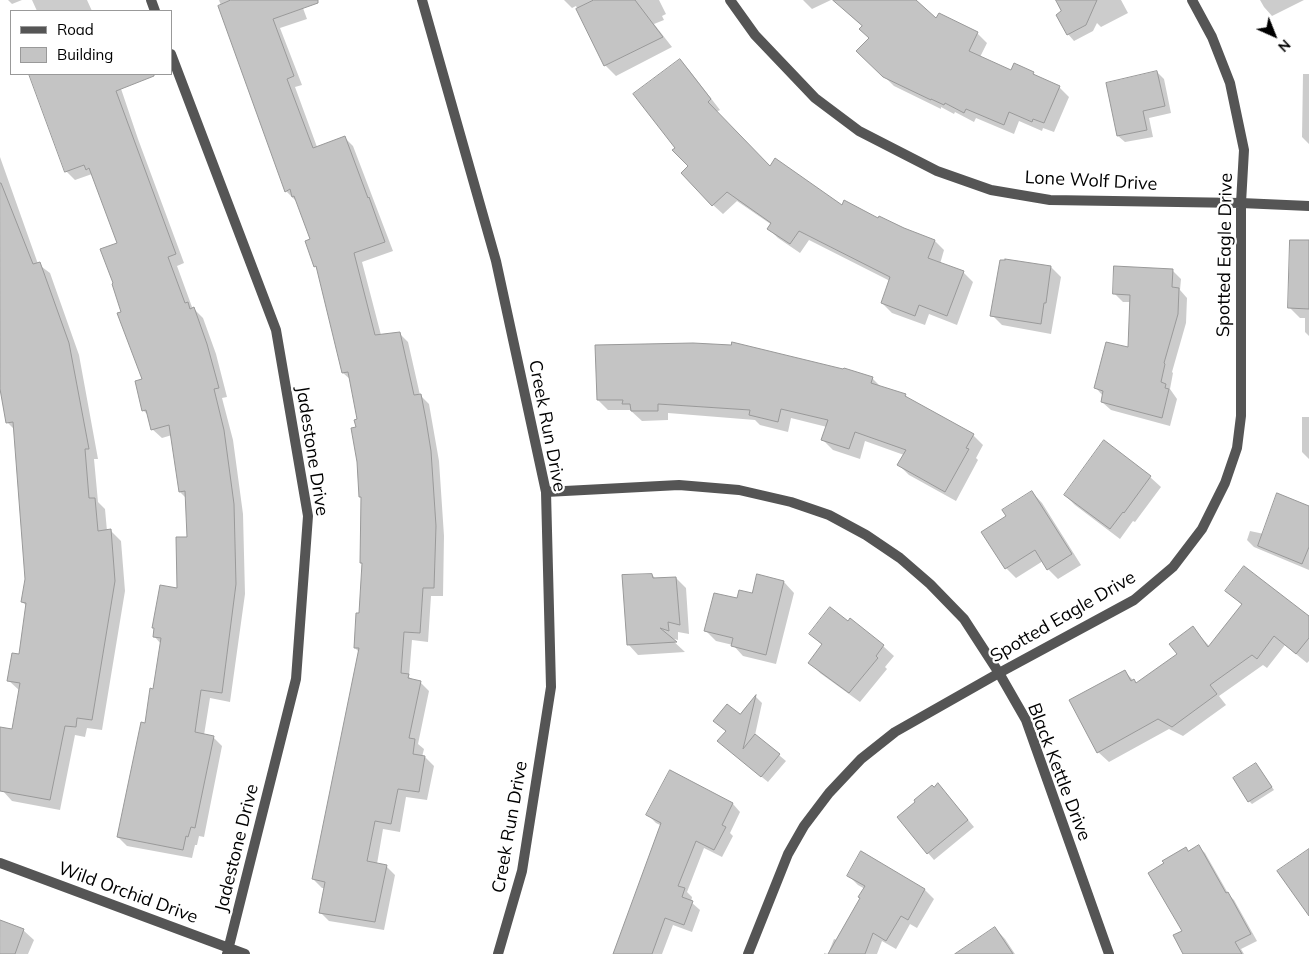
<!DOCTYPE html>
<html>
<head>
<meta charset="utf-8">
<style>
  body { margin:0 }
  #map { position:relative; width:1309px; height:954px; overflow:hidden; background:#fff; font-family:Mulish,sans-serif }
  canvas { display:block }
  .legend { position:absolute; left:10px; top:10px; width:162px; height:65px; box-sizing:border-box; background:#fff; border:1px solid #999; margin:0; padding:6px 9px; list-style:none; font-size:15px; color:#000 }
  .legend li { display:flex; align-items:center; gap:10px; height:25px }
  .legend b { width:25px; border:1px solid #999 }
  .north { position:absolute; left:1249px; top:10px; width:50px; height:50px; -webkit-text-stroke:4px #fff; paint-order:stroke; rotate:136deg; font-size:14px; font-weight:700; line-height:20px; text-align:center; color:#000 }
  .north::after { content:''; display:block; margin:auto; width:18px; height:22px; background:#000; clip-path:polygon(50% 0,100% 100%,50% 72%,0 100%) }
</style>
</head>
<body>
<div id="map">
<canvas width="1309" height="954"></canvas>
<ul class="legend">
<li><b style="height:6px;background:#555"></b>Road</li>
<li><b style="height:14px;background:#c4c4c4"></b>Building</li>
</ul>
<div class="north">N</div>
</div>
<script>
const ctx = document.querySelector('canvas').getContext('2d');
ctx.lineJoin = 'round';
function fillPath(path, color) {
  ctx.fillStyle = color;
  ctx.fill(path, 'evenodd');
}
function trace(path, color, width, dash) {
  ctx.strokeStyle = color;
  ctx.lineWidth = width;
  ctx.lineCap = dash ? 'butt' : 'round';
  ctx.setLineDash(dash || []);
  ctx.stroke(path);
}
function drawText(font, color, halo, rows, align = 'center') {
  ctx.font = font + ' Mulish,sans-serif';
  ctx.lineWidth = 4.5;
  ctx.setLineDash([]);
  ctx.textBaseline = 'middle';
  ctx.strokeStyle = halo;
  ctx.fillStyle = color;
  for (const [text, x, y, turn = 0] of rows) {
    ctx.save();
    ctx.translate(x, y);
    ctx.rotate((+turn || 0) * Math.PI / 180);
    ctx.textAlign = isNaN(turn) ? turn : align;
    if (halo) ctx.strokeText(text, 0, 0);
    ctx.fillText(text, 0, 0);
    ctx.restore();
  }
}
fillPath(new Path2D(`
  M8,0H22L12,4Z
  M32,0H87L92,11H37Z
  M219,0H300L307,19L280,28L302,85L295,87L317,147L344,137L353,146L393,251L362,262L381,335L399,333L408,342L420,395L429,404L439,461L444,536L443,596H431L428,642L412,640L409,677L413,680L420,682L429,691L418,744L424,749L422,757H425L434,766L427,800L406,797L400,832L383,829L377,864L386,866L395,875L384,930L329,921L320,912L325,888H322L313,879L359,652L355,648L360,615L363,565L361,563L362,499L360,497L358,420L351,380L343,373L318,270L315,266L311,240L297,199L295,200L286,191Z
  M564,0H659L666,14L662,16L664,20L654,24L672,47L616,76L605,65L576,6L572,8Z
  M803,0H831L812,9Z
  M834,0H914L937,20L977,33L987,43L980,57L1012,72L1033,73L1038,78L1059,87L1069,97L1054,132L1043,128L1042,131L1019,121L1014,134L976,118L974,122L955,112L954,114L941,107V109L894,86L858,51L870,38L863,26Z
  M1057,0H1121L1128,13L1101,27L1097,23L1093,31L1074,41L1068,34L1063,12Z
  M1260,0H1304L1272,16L1264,7Z
  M680,60L689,70L720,110L716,112L770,168L843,206L935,241L944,250L940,264L963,272L973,282L957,325L929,314L925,325L892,313L882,303L890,281L809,240L800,253L778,238L769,229L772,225L737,201L723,214L713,205L690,166L676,148Z
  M1157,72L1164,79L1171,113L1149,118L1153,137L1125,142L1118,136Z
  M30,74H116L138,139L184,263L177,266L192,307L203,318L216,354L227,397L222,398L233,440L243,514L245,594L230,702L210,698L204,735L213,737L222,746L204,837L199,836L197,845H195L192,858L127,846L118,837L154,690L161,644L154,636L179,589L188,538L187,499L180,492L172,435L162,438L152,429L149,416L143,410L144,380L123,313L118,244L92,174L75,180L66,171Z
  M1303,74H1309V144L1302,137Z
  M0,157L38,264L50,273L79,355L98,459H94L98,502L105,509L107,531H111L121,541L125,591L102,730L87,728L85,737L75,735L60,810L12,801L2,790L0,778V728L13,731L20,691L8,680L20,655L27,606L22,602L26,579L15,430L8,423L0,382Z
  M1051,267L1061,277L1051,334L1002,325L992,315Z
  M1172,270L1181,279L1180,290L1187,298L1186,323L1172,372L1173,373L1170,389L1177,399L1170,426L1111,410L1102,402L1103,396L1096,388L1129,349L1131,302H1123L1114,293Z
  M1309,275V336L1305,332V318H1300L1289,307Z
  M872,378L882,388L905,395L911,401L973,435L983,445L976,458L978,460L956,501L909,475L899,465L904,455L865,441L860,459L833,450L823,440L827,427L791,418L788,432L760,425L755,420L668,413V420L642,421L630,410H608L598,400Z
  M1302,417H1309V459L1302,452Z
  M1104,441L1150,477L1161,487L1135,522L1133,521L1120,539L1075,505L1065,495Z
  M1032,492L1042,503L1081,565L1058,579L1048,569L1043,561L1016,578L1006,568L1008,517Z
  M1277,494L1309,507V570L1254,547L1247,540L1250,531L1264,534L1267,526L1266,524Z
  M652,575L656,579L676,578L686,588L689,634L678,632V640L670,638L685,652L638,655L628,644Z
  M758,576L784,582L794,593L776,664L743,656L733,645L716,641L706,631L738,600L753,595Z
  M1227,591L1309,618V661L1307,663L1285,645L1267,668L1263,665L1219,696L1226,705L1183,736L1169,729L1109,762L1098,752L1124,671L1137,684L1179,655L1193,628L1210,647L1242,605Z
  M851,620L883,646L894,656L885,667L887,669L860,702L820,673L810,662L822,645L811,634L849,623Z
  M756,697L762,703L755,735L786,761L768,782L726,748L727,732L714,721L740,716Z
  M1259,768L1274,790L1252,804L1249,801Z
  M670,772L733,804L740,812L730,833L733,836L722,857L704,848L687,892L692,897L691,902L700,910L692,932L673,925L662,954H613L662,826L656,823L648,815Z
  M945,792L974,827L934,860L928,853Z
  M1198,846L1205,853L1229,895L1234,900L1257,941L1241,949L1244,954H1184L1189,852Z
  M861,853L925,890L934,899L917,928L910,924L896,949L882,941L877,954H824V953L828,954L834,939L837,940L861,898L865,889L858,885L849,876Z
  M0,921L23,930L34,940L28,954H0Z
  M995,928L1005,939L1015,954H957Z`), '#0003');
const building = new Path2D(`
  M231,0H318V3L273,19L294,76L287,79L313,148L345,136L368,198L369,197L385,242L354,253L375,335L400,332L414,395L421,394L426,420L431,451L436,526L434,588H423L420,633L404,632L401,673L409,674L408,678L421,681L409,738L415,739L413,754L425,756L419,792L398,789L391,824L375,821L367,861L387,865L375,922L319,913L325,882L312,879L359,648H354L356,613H359L362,563H360L361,497H359L357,462L351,428L356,427L354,420L357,419L348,372L342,373L316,266L314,267L305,241L310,239L294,196L292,197L290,189L285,192L218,6Z
  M594,0H635L663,37L604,66L576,9Z
  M833,0H916L936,18L939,13L978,32L969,51L1011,70L1014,63L1034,72L1033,74L1060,86L1044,123L1033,119L1032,122L1009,112L1004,125L966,109L964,113L945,103L944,105L931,99V100L883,77L856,51L869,38L859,29L862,26Z
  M1056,0H1097L1086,25L1067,35L1056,15L1061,11Z
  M680,59L711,99L708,102L770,166L775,158L842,205L844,200L878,218L879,216L904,228L935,240L928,258L964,271L947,316L919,305L915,316L881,303L890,277L799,231L790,244L767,229L771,223L727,192L712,206L681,173L688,166L672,150L675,148L633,94Z
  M1157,71L1165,106L1143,111L1147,130L1117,136L1106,83Z
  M29,74H154V76L116,91L176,254L168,257L185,303L188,302L190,309L194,307L207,344L219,388L214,389L224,430L234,504L236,584L222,693L201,690L195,732L214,736L195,828L191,827L188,837L186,836L183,850L117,837L141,722L145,723L150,688L153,689L161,638L153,637L154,628H152L160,585L177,588L176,537H187L185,491L179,492L169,425L151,430L146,410L142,411L135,381L142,379L120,321L117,313L121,312L112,284L113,283L100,249L117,243L89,168L86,170L84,165L65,172Z
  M0,183H1L33,264L40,262L69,343L89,449H85L89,498H95L98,531L111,529L115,581L92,720L77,718L76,727L65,726L50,800L0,791V727L12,729L20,683L7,681L12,653L19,654L26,603L21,602L25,579L13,422L6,423L0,389Z
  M1290,240H1309V309L1288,308Z
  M1005,259L1051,266L1046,303H1044L1041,324L990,316L1000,260H1005Z
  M1114,266L1173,269L1172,287L1179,288L1178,314L1164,363L1165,364L1161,382L1166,384L1165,388L1169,389L1162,418L1101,402L1103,391L1094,388L1106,342L1128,347L1130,295L1113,294Z
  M732,342L843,369L844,368L873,377L871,383L906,394L905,396L974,434L966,448L969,449L945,492L897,465L906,450L855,432L849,449L821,440L828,420L781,409L778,422L749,415L750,410L658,404V411H631L630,404H622L623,400H597L595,345L693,343L731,345Z
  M1104,440L1151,476L1124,513L1123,512L1110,529L1064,495Z
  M1032,491L1072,554L1047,570L1035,550L1005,569L981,532L1006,516L1002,510Z
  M1277,493L1309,506V547L1302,564L1258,546Z
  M1244,566L1309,616V638L1296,654L1274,636L1257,659L1252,655L1210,685L1217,694L1172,727L1158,719L1097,753L1069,700L1125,670L1131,681L1134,679L1136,683L1177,654L1169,644L1193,626L1208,647L1242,604L1225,591Z
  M652,574L653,578L676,577L680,625L668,622L669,631L660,628L677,642L627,645L622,575Z
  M757,574L784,581L766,655L731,646L733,638L704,631L714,593L737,598L739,590L752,593Z
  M830,607L848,621L850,618L884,645L876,656L878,658L849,693L808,663L822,644L809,634Z
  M756,695L743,749L755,734L780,754L761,777L717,741L726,731L713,721L727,704L740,714Z
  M1256,763L1272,787L1248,802L1233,778Z
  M670,770L733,803L722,825L726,827L714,850L696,841L678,886L685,888L682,897L693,901L684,925L665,918L652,954H613L661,823L646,815Z
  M938,783L968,820L927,854L897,817L915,802L914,800L932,785L934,787Z
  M1199,845L1226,893L1228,892L1251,934L1235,942L1242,954H1183L1173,935L1182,931L1148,873L1164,863L1162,861L1186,847L1188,851Z
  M1309,849V916L1277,871Z
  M861,851L925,889L908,920L901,916L886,941L873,933L865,954H828L860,898L858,897L865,886L847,876Z
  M0,920L24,929L15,954H0Z
  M995,927L1013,954H955Z`);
fillPath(building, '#c4c4c4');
trace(building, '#999', 1);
trace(new Path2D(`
  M151,0L155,11
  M422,0L496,261L546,492L551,687L522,871L498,954
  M730,0L755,35L815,98L859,131L937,171L991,190L1050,200L1241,203L1309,206
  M171,54L276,330L308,516L296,679L227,954
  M546,492L679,485L739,490L791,502L829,515L866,535L900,558L930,584L964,619L999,673L1026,720L1109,954
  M0,863L245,954
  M748,954L788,854L804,826L829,793L861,759L895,732L999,673L1134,600L1173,567L1202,529L1225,483L1237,448L1241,416V203L1244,150L1230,83L1212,37L1192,0`), '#555', 10);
drawText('18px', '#000', '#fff', [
  ["Lone Wolf Drive",1091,181,3],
  ["Spotted Eagle Drive",1225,255,-89],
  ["Creek Run Drive",547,426,79],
  ["Jadestone Drive",312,451,81],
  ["Spotted Eagle Drive",1063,617,-30],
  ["Black Kettle Drive",1059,772,69],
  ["Creek Run Drive",510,827,-80],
  ["Jadestone Drive",237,848,-76],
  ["Wild Orchid Drive",128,893,20]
]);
</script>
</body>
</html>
